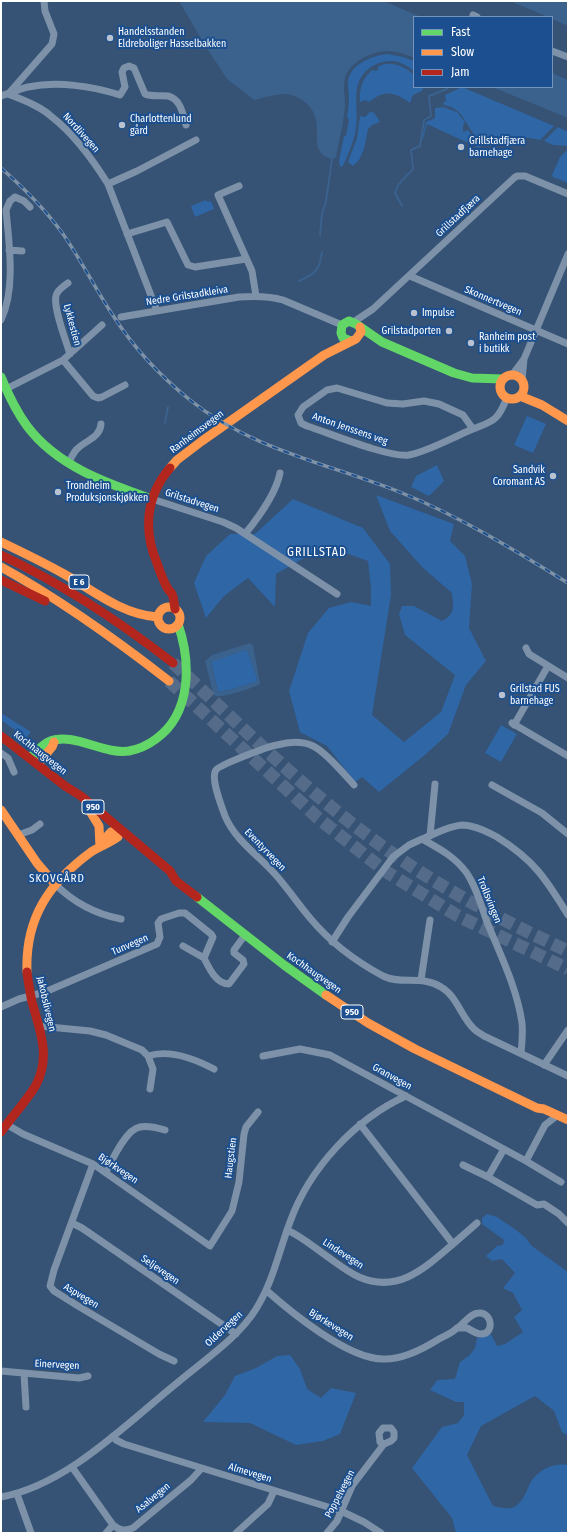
<!DOCTYPE html>
<html>
<head>
<meta charset="utf-8">
<style>
  body { margin:0 }
  #map { position:relative; width:569px; height:1534px; overflow:hidden; background:#365274; font-family:"Fira Sans Condensed",sans-serif }
  canvas { display:block }
  .frame { position:absolute; inset:0; border:2px solid #fff; pointer-events:none }
  .legend { position:absolute; left:413px; top:16px; width:140px; height:72px; box-sizing:border-box; background:#1b4f8f; border:1px solid #7695bc; margin:0; padding:5px 7px; list-style:none; font-size:12px; color:#fff }
  .legend li { display:flex; align-items:center; gap:8px; height:20px }
  .legend b { width:20px; border:1px solid #7695bc }
</style>
</head>
<body>
<div id="map">
<canvas width="569" height="1534"></canvas>
<div class="frame"></div>
<ul class="legend">
<li><b style="height:5px;background:#63d668"></b>Fast</li>
<li><b style="height:5px;background:#ff974d"></b>Slow</li>
<li><b style="height:5px;background:#b3261e"></b>Jam</li>
</ul>
</div>
<script>
const ctx = document.querySelector('canvas').getContext('2d');
ctx.lineJoin = 'round';
function fillPath(path, color) {
  ctx.fillStyle = color;
  ctx.fill(path, 'evenodd');
}
function trace(path, color, width, dash) {
  ctx.strokeStyle = color;
  ctx.lineWidth = width;
  ctx.lineCap = dash ? 'butt' : 'round';
  ctx.setLineDash(dash || []);
  ctx.stroke(path);
}
function drawText(font, color, halo, rows, align = 'center') {
  ctx.font = font + ' "Fira Sans Condensed",sans-serif';
  ctx.lineWidth = 4;
  ctx.setLineDash([]);
  ctx.textBaseline = 'middle';
  ctx.strokeStyle = halo;
  ctx.fillStyle = color;
  for (const [text, x, y, turn = 0] of rows) {
    ctx.save();
    ctx.translate(x, y);
    ctx.rotate((+turn || 0) * Math.PI / 180);
    ctx.textAlign = isNaN(turn) ? turn : align;
    if (halo) ctx.strokeText(text, 0, 0);
    ctx.fillText(text, 0, 0);
    ctx.restore();
  }
}
fillPath(new Path2D(`
  M387,54L403,57L414,61V71C410,68 406,65 401,63C382,56 360,69 357,89C355,102 358,115 356,128C354,142 348,154 343,166L340,167L339,161L344,136H346L349,120L347,117C348,111 349,104 349,98C349,93 348,88 348,83C349,64 372,56 387,54Z
  M385,64C397,63 405,67 414,75V87H424L422,91L413,95L410,103C395,92 385,89 369,102L365,100L360,102C359,89 362,79 372,70L377,71L379,66Z
  M462,87L554,126L540,140C532,138 525,137 518,138C506,140 496,147 484,142C465,133 468,109 444,105L443,103L446,101L445,95Z
  M443,107L457,112L465,122L463,126V132L468,130L474,138L483,143L479,148L427,124L423,139H422L426,122L435,118V108Z
  M371,111L375,114L380,122L372,125L368,129L364,149L359,160L353,166L348,162L357,138L360,116L365,117Z
  M558,127L568,132V146L553,145L544,141Z
  M568,149V183L553,177L552,175L560,157Z
  M206,200L207,202L211,201L214,209L195,217L191,206Z
  M527,416L546,424L533,453L514,445Z
  M437,465L444,481L429,496L411,487L416,476Z
  M376,495L454,524L450,541L465,556L472,584L469,628L486,661L466,685L448,734L426,754L379,792L362,777L355,782L327,746L300,732L289,691L308,633L329,608L351,602L371,606V589L368,561L343,552L318,550L276,574L275,607L248,578L224,596L206,618L194,583L206,556L230,534H255L293,499L363,528L390,564L391,595L372,715L404,742L441,712L455,675L405,635L399,614L402,606H414L442,621C456,614 453,606 452,593L423,568L390,531Z
  M245,650L248,652L257,678L256,682L230,690L218,692L211,661Z
  M1,713L31,732L26,738L1,720Z
  M501,725L517,734L501,762L485,753Z
  M487,1214L497,1217L516,1230L525,1237L532,1246L568,1272V1436L562,1432L554,1411L535,1396L481,1426L467,1455L493,1506C499,1507 507,1509 512,1508C524,1503 526,1490 532,1480C540,1469 554,1463 568,1465V1533H456L452,1518L412,1468L442,1427L458,1423L464,1415V1402H456L430,1390L437,1380L455,1379L460,1362L470,1355L475,1348L477,1338L491,1334L497,1346L505,1344L523,1332L514,1317L522,1310L513,1293L503,1288L515,1273L502,1259L492,1261L486,1256L497,1246L503,1245L504,1240L482,1224V1218Z
  M290,1355L300,1369L307,1389L321,1398L331,1388L356,1393L340,1434L323,1441L296,1445L250,1423L203,1422L225,1395L235,1376L256,1368L277,1356Z`), '#2f66a5');
fillPath(new Path2D(`
  M179,1H386V2L421,17H414V58C406,54 396,51 387,51C373,51 349,62 345,78C343,87 345,96 345,105C344,122 339,140 336,157L332,159C311,154 319,135 316,120C313,105 299,95 285,94C275,94 263,98 254,100L227,79L206,47Z
  M510,1H568V26L552,19V17H548Z
  M552,73L568,80V118L492,87H552Z
  M250,643L253,645L260,684C253,688 223,698 215,696L213,693L205,661L212,655ZM245,650L248,652L257,678L256,682L230,690L218,692L211,662Z`), '#3b618d');
trace(new Path2D(`
  M402,206L395,193L398,185L413,169L411,150L420,146L424,120L431,116L429,96L447,89
  M320,235L322,214L326,201L332,159
  M299,281C315,274 320,270 322,252
  M165,423L168,407`), '#3b618d', 2);
trace(new Path2D(`
  M173,663C238,723 300,786 371,838C432,884 499,919 568,951
  M169,681L318,818L385,871L458,916L568,969`), '#546c89', 13, [13, 6]);
trace(new Path2D(`
  M473,15L477,17
  M552,51L568,57
  M10,92L52,44L54,34L45,11L44,1
  M8,94C23,100 40,106 52,117C75,135 93,160 108,184L157,311
  M1,96C10,93 19,89 28,87C57,81 92,86 120,95L125,87L122,72L124,68L129,66L134,68L145,94C152,97 160,95 168,96C181,99 183,115 186,125
  M108,184L137,171L196,140
  M239,186L218,195L252,271L256,296
  M127,234L167,222L188,265L195,267L246,259
  M9,250L22,251
  M410,276L568,344
  M68,283C64,286 57,290 56,296C53,307 66,341 70,354
  M121,317L239,297C254,296 269,296 283,300L342,325
  M1,320C16,289 9,243 6,210L10,201L15,197L24,201L30,207
  M355,321L373,309L514,178L517,176H525L568,194
  M63,360L93,396L98,398L102,397L125,385
  M512,375L524,359
  M522,380L524,359L568,254
  M6,389L63,360L102,325
  M473,429L463,415L439,404L424,401L403,404L387,403L337,388L327,390L303,407L298,415L301,423L307,426C329,433 389,458 409,455C428,451 448,440 466,432C490,421 497,425 507,397
  M68,463C71,459 73,453 77,449C86,440 100,438 101,424
  M152,499L223,522L236,528L337,594
  M245,534C258,518 276,494 280,473
  M526,648L529,654L568,678
  M512,723L568,756
  M514,725L548,666
  M1,753L8,758L14,772
  M354,785C344,774 326,752 313,746C302,741 288,742 277,745C269,746 219,765 216,770C210,778 222,807 225,816C235,840 258,855 274,873C287,887 297,903 310,918C330,942 355,961 383,976C401,985 422,975 441,987C457,996 461,1017 474,1029C477,1032 481,1034 484,1036L568,1076
  M492,785L542,813L568,834
  M18,835L32,830L40,824
  M430,836L435,784
  M422,839C435,834 448,826 462,825C474,825 486,831 497,837C534,860 546,879 568,915
  M55,884C74,903 95,914 121,919
  M332,942L348,917L393,857L409,845L422,839C438,848 454,856 466,872C476,886 481,905 487,922C500,954 517,988 522,1023C523,1033 522,1043 521,1053
  M183,946L204,958
  M421,980L430,920
  M1,1007L19,999L45,992L157,944L160,937L158,923L161,919L179,913H185L211,934L213,937L204,958C209,968 216,984 229,984L244,964L243,960L234,953V950L245,935
  M39,1026L90,1031L106,1035L142,1050L148,1056C169,1049 195,1059 214,1069
  M148,1056L153,1069L150,1089
  M263,1056L300,1049L330,1055L526,1161L545,1125L554,1118
  M544,1065L568,1030
  M6,1124L23,1134L93,1164L210,1246L232,1211L239,1182L244,1134L246,1127L258,1112
  M526,1161L561,1182
  M93,1164L54,1270L50,1286L54,1291L78,1306L159,1354L174,1361
  M463,1165L488,1177L504,1149
  M106,1172C112,1160 126,1129 140,1127C148,1125 158,1128 165,1130
  M488,1177L537,1205L544,1204L559,1214L568,1223
  M72,1223L82,1228L236,1334
  M287,1230C301,1236 315,1248 328,1257C338,1264 348,1272 359,1277C398,1294 425,1268 453,1244L360,1124
  M453,1244L477,1223
  M267,1291C292,1313 348,1359 383,1359C402,1360 423,1349 439,1339C445,1336 452,1333 457,1328C464,1324 470,1313 479,1313C492,1312 495,1334 481,1334C476,1334 471,1330 467,1328C464,1328 460,1328 458,1328
  M1,1371L79,1378L88,1376
  M24,1374L26,1407
  M113,1436L116,1440L124,1444L341,1511L364,1522L381,1533
  M72,1467L113,1525C120,1531 125,1531 133,1528L191,1480L201,1469
  M17,1494L31,1533
  M1,1497C67,1485 126,1424 177,1383C203,1361 239,1337 256,1309C273,1282 279,1251 290,1222C309,1169 355,1119 406,1096
  M106,1533L113,1525
  M236,1533L268,1504L274,1491
  M327,1533L337,1521L352,1486L384,1444L391,1441L394,1438V1432L391,1428H383L379,1433L380,1442L384,1444`), '#7d92a8', 7);
trace(new Path2D(`
  M351,341L343,338L341,333L342,325L349,321L356,324L382,342L454,373L472,378L503,379
  M1,377C8,394 16,411 27,426C57,466 106,483 152,499
  M30,758C35,753 42,745 48,742C73,731 103,755 129,751C140,749 148,745 156,739C192,713 191,662 178,624
  M197,897L284,965L326,995`), '#63d668', 9);
trace(new Path2D(`
  M500 387a12 12 0 1 1 24 0a12 12 0 1 1-24 0Z
  M520,396L542,405L568,421
  M170,468L177,460L202,441L324,355L356,339L361,332L360,327
  M1,542C22,552 43,562 64,574C94,591 121,614 157,617
  M1,567C61,600 115,639 169,681
  M158 618a11 11 0 1 1 22 0a11 11 0 1 1-22 0Z
  M38,764L52,747L54,742
  M1,810L37,863L55,884
  M91,813L99,826L100,847
  M27,972C25,918 49,883 91,852C100,846 110,843 118,837L119,829L111,832L101,843
  M326,995L368,1023L415,1049L537,1108L544,1109L568,1120`), '#ff974d', 9);
trace(new Path2D(`
  M170,468C146,496 143,530 157,563C160,572 163,581 168,589C169,591 171,592 172,594C174,598 174,604 175,609
  M1,555C63,584 119,621 173,663
  M1,580L45,601
  M1,736L65,786L81,796L170,871L176,881L197,897
  M1,1132C12,1116 26,1102 36,1085C51,1056 40,1031 32,1002C30,992 28,982 27,972`), '#b3261e', 9);
const rail = new Path2D(`
  M1,168C24,188 45,209 63,234C81,260 95,288 112,314C133,347 160,376 190,400C252,450 330,464 402,493C461,517 514,550 568,583`);
trace(rail, '#7e92a7', 3.5);
trace(rail, '#1b4f8f', 2, [6]);
for (const [x, y, r, color] of [
  [110,38,4,"#b9c2ce"],
  [122,125,4,"#b9c2ce"],
  [461,147,4,"#b9c2ce"],
  [414,313,4,"#b9c2ce"],
  [449,331,4,"#b9c2ce"],
  [471,343,4,"#b9c2ce"],
  [553,476,4,"#b9c2ce"],
  [58,492,4,"#b9c2ce"],
  [502,695,4,"#b9c2ce"]
]) {
  const dot = new Path2D();
  dot.arc(x, y, r, 0, 2 * Math.PI);
  ctx.fillStyle = color;
  ctx.fill(dot);
  trace(dot, '#1b4f8f', 1.5);
}
for (const [x, y, w] of [
  [79,582,20],
  [93,807,22],
  [352,1012,22]
]) {
  const box = new Path2D();
  box.roundRect(x - w / 2, y - 7, w, 14, 3);
  ctx.fillStyle = '#1b4f8f';
  ctx.fill(box);
  trace(box, '#fff', 1);
}
drawText('bold 9px', '#fff', null, [
  ["E 6",79,582],
  ["950",93,807],
  ["950",352,1012]
]);
drawText('10px', '#fff', '#1b4f8f', [
  ["Handelsstanden",118,32],
  ["Eldreboliger Hasselbakken",118,44],
  ["Charlottenlund",130,119],
  ["gård",130,131],
  ["Grillstadfjæra",469,141],
  ["barnehage",469,153],
  ["Impulse",422,313],
  ["Grilstadporten",441,331,"right"],
  ["Ranheim post",479,337],
  ["i butikk",479,349],
  ["Sandvik",545,470,"right"],
  ["Coromant AS",545,482,"right"],
  ["Trondheim",66,486],
  ["Produksjonskjøkken",66,498],
  ["Grilstad FUS",510,689],
  ["barnehage",510,701]
], 'left');
drawText('10px', '#fff', '#1b4f8f', [
  ["Nordlivegen",81,133,48],
  ["Grillstadfjæra",458,216,-43],
  ["Nedre Grilstadkleiva",187,296,-9],
  ["Skonnertvegen",493,301,23],
  ["Lykkestien",72,325,75],
  ["Anton Jenssens veg",350,429,19],
  ["Ranheimsvegen",197,432,-37],
  ["Grilstadvegen",192,501,18],
  ["Kochhaugvegen",40,753,38],
  ["Eventyrvegen",265,850,46],
  ["Trollsvingen",489,900,68],
  ["Tunvegen",130,945,-23],
  ["Kochhaugvegen",314,973,35],
  ["Jakobslivegen",46,1004,77],
  ["Granvegen",392,1077,29],
  ["Haugstien",231,1158,-83],
  ["Bjørkvegen",118,1169,34],
  ["Lindevegen",343,1254,33],
  ["Seljevegen",160,1270,34],
  ["Aspvegen",81,1296,31],
  ["Bjørkevegen",331,1325,32],
  ["Oldervegen",224,1329,-43],
  ["Einervegen",57,1365,3],
  ["Almevegen",250,1473,17],
  ["Poppelvegen",340,1494,-62],
  ["Asalvegen",153,1498,-39]
]);
ctx.letterSpacing = '1px';
drawText('11px', '#fff', '#1b4f8f', [
  ["SKOVGÅRD",57,879]
]);
ctx.letterSpacing = '0px';
ctx.letterSpacing = '1px';
drawText('12px', '#fff', '#1b4f8f', [
  ["GRILLSTAD",317,553]
]);
ctx.letterSpacing = '0px';
</script>
</body>
</html>
